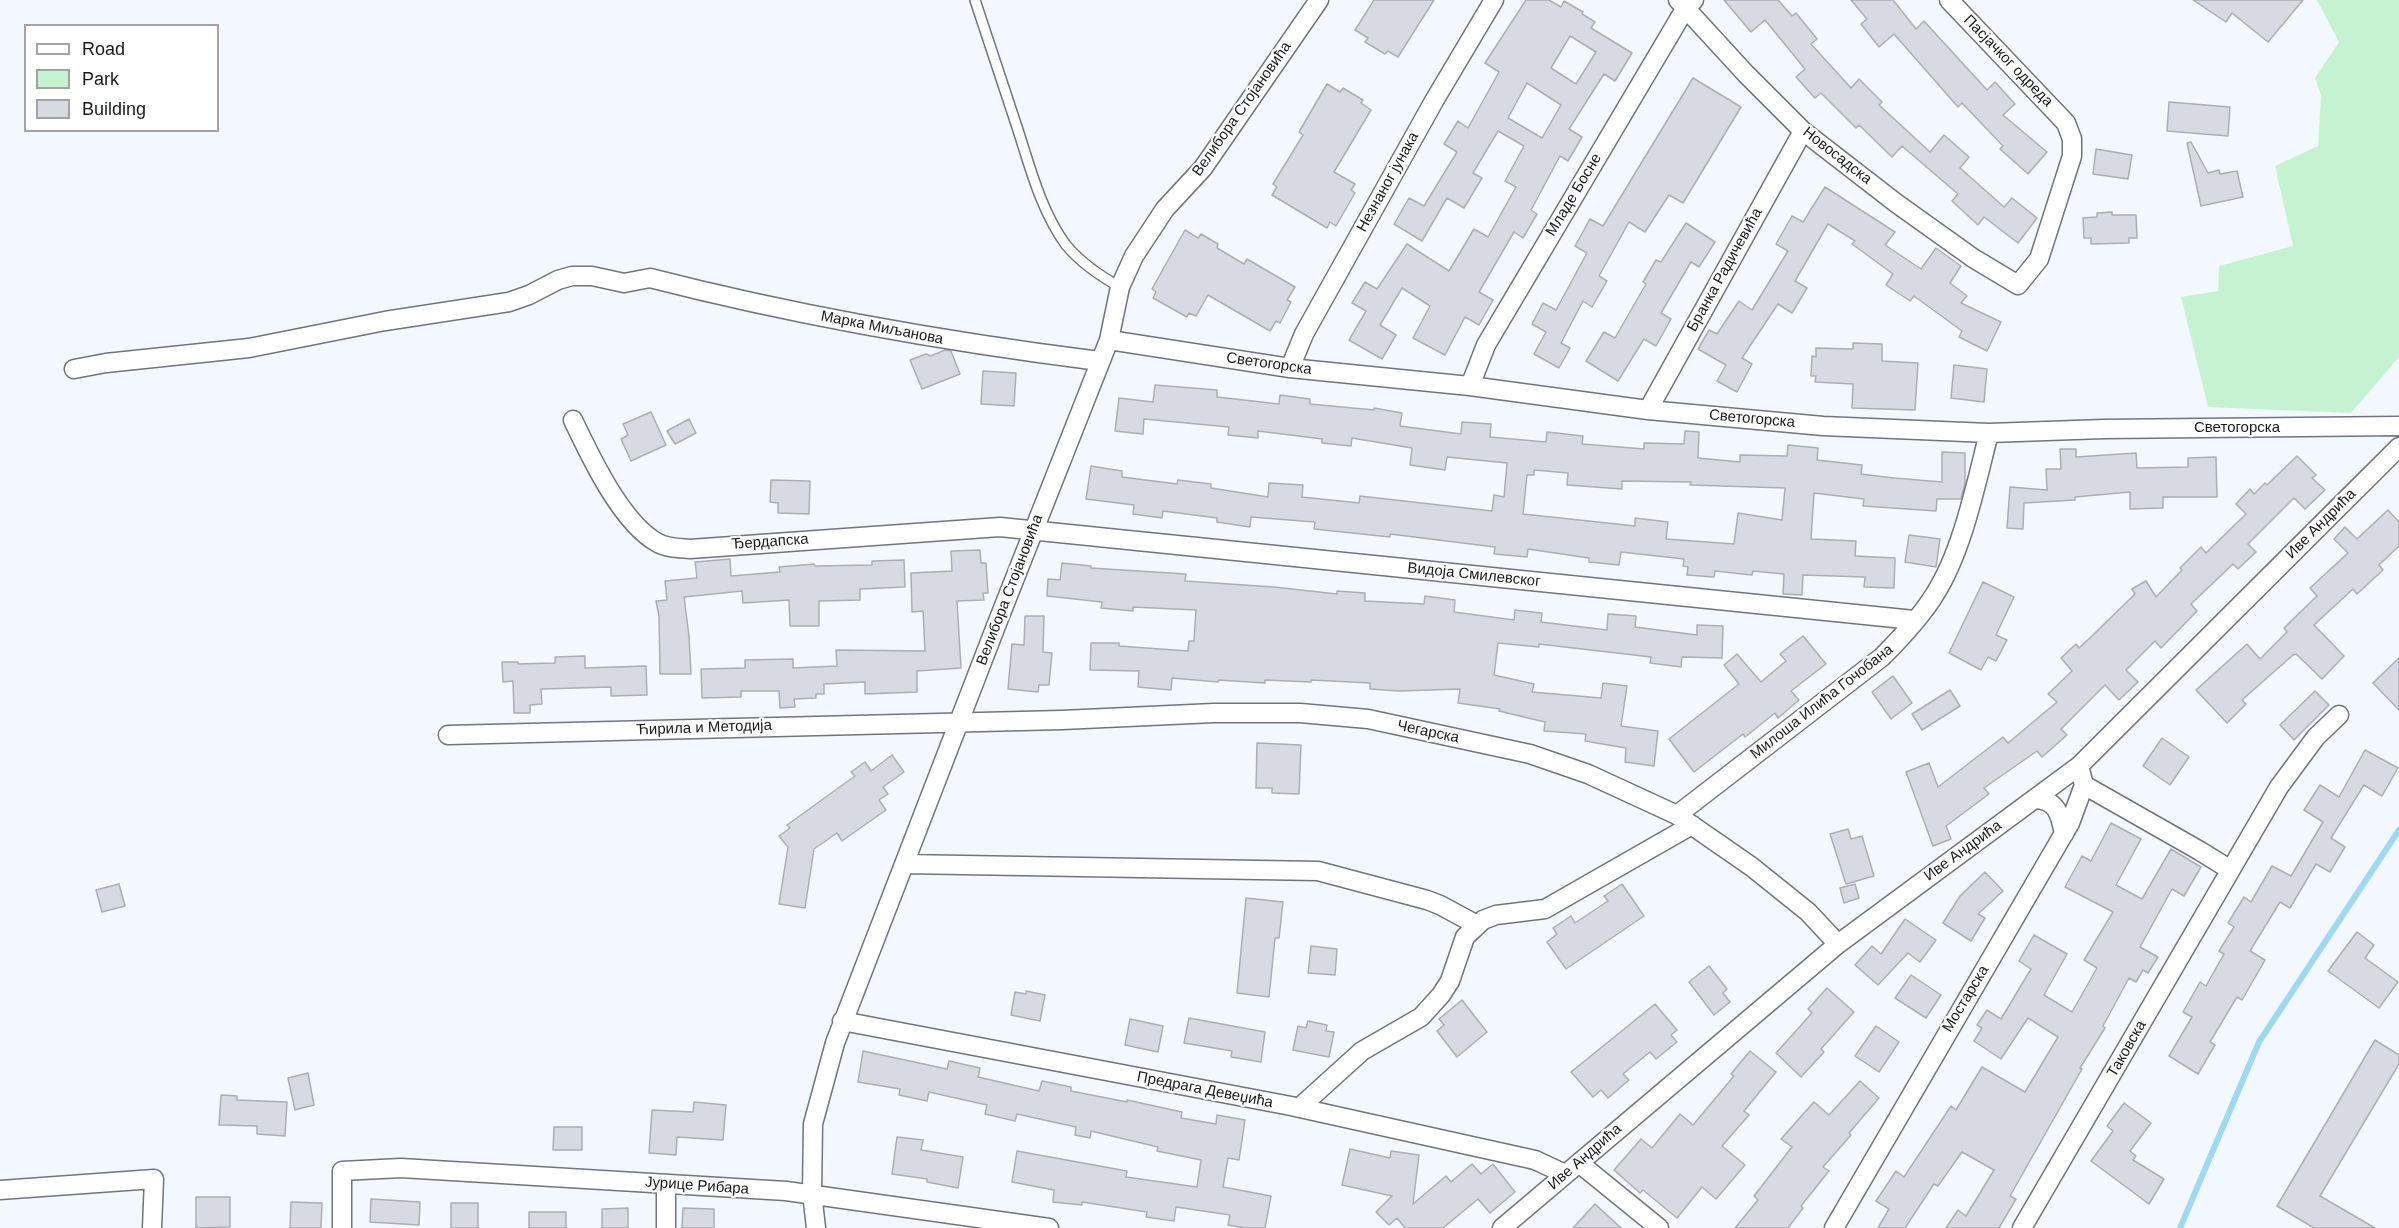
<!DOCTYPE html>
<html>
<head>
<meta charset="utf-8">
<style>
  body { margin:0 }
  #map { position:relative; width:2399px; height:1228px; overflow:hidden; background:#f3f8fe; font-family:Arial,sans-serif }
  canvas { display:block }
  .legend { position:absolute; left:24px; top:24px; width:195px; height:108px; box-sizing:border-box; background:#fff; border:2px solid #a3a3a4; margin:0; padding:8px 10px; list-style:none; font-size:18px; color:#18191b }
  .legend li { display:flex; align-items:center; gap:12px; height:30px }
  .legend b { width:30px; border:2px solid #a3a3a4 }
</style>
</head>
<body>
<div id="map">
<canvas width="2399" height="1228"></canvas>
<ul class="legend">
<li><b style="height:8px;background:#fff"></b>Road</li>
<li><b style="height:16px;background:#c5f2d0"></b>Park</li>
<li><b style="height:16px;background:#d7dbe1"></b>Building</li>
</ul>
</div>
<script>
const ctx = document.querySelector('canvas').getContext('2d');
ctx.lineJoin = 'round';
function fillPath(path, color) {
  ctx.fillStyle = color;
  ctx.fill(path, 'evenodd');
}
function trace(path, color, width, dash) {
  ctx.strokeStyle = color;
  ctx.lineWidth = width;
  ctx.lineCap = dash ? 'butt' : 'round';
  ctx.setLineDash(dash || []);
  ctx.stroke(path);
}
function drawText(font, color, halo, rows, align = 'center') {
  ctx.font = font + ' Arial,sans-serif';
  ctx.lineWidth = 4.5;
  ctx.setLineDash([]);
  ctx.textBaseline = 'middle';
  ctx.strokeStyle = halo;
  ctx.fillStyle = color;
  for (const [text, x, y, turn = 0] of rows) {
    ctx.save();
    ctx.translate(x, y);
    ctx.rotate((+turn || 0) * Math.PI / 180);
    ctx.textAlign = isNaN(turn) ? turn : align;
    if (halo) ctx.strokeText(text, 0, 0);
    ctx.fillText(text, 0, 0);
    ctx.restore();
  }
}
fillPath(new Path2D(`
  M2317,0H2399V357L2351,413L2208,407L2181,297L2218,291L2219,266L2293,246L2275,166L2318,146L2321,96L2315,78L2339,42Z`), '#c5f2d0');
trace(new Path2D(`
  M2180,1228L2259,1042L2399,830`), '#9ed9f2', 6);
const building = new Path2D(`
  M1374,0H1434L1398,57L1388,51L1385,54L1365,42L1368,38L1355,30Z
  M1526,0H1549L1561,7L1564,1L1583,12L1582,14L1595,22L1591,28L1632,53L1615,81L1604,74L1569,129L1582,137L1568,161L1560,156L1531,210L1537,214L1523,238L1514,232L1479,292L1493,300L1479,325L1465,317L1445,355L1413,338L1430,306L1402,288L1380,325L1396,335L1382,359L1349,340L1366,311L1352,303L1365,282L1377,289L1407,244L1449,271L1474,229L1488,237L1516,187L1505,181L1524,146L1498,131L1473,173L1482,178L1464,208L1447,198L1422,241L1394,224L1409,198L1424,206L1457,152L1444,144L1458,121L1468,128L1499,72L1485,63ZM1570,36L1596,52L1576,84L1551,68ZM1527,83L1561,105L1542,138L1508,118Z
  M1724,0H1778L1792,16L1796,13L1817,39L1811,44L1851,88L1859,79L1882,102L1879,105L1930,152L1944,135L1969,157L1960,168L2004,207L2012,198L2037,218L2018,243L1984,217L1978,225L1952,201L1958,194L1902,146L1892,157L1859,125L1856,128L1821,93L1815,98L1796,77L1805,69L1765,20L1751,32Z
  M1851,0H1893L1916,29L1924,21L1987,90L1995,82L2015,104L2003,115L2047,152L2028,174L2000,149L2003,146L1962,103L1958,107L1894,34L1879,47L1861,24L1867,19Z
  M2193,0H2303L2268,42L2232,13L2226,22Z
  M1693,78L1741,107L1683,203L1669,195L1645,232L1629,222L1599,276L1607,281L1592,307L1583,301L1561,343L1570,348L1559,368L1534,354L1546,332L1532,324L1543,303L1556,310L1587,253L1575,246L1590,219L1603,226Z
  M1327,84L1340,92L1343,88L1363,100L1361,103L1371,110L1334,172L1355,184L1351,190L1355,193L1336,226L1330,222L1327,228L1272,195L1277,187L1273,184L1303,135L1299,132Z
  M2169,102L2230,107L2228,136L2167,131Z
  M2191,142L2208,173L2219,170L2220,174L2237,171L2243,197L2201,206L2187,143Z
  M2096,149L2132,155L2128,179L2093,174Z
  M1825,187L1895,232L1885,245L1921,269L1936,248L1961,266L1950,283L1967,296L1961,303L2001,322L1987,351L1959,337L1962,331L1914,296L1910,301L1886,285L1893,274L1852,244L1855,241L1828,224L1795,281L1807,288L1792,313L1778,304L1742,358L1752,364L1737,392L1717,381L1726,365L1698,349L1709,330L1717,334L1739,301L1752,310L1788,251L1776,244L1792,216L1803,222Z
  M2112,212V215H2136L2137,238H2129V243L2091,244V238H2084L2083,218L2097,217V213Z
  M1686,223L1715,242L1699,267L1691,262L1661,313L1671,319L1656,346L1644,339L1618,381L1586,361L1604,332L1615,338L1646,284L1643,282L1656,260L1661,262Z
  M1185,230L1198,238L1201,234L1218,244L1217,248L1244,264L1247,259L1295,287L1287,300L1291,302L1280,323L1276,321L1270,331L1208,295L1196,316L1189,313L1187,317L1153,298L1156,292L1152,289Z
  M1853,343L1882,344V361L1918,363L1915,410L1852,408L1853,384L1815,382L1816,376H1811L1812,356L1816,357V348L1853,349Z
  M945,350L951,351L960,374L922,389L910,360L926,354L931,356Z
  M1954,365L1987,369L1984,402L1951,398Z
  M983,371L1016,373L1014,406L981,404Z
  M1155,385L1217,390V397L1279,404L1280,395L1310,399V404L1374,410V408L1402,413L1400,426L1461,434L1462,422L1491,424L1490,437L1546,442L1547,432L1583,436L1582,444L1644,449V443L1684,444L1685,431L1699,432L1698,458L1740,462V455L1787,456L1788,445L1818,448L1817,460L1862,465L1861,474L1894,478L1942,482V452L1965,453V483L1961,499H1937L1936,511L1863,506L1864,499L1814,493L1811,539L1856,541L1855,556L1895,558L1894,588L1864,587L1865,577L1803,575L1802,595L1783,594L1784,574L1753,571L1752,575L1715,571L1714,577L1687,575L1688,567L1683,566L1684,559L1621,552L1619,565L1589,562V558L1528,549L1527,557L1494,554L1495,547L1390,534V537L1314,529L1315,522L1251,517L1250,527L1217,522V518L1163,511L1162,518L1133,514L1134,505L1086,499L1091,466L1122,471V477L1177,484L1178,480L1211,484V488L1268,497L1269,483L1303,485L1302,497L1359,503L1360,496L1492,511L1494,495L1504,497L1507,463L1447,457L1445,470L1410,465L1412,448L1352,438L1351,446L1322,443V439L1258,431V438L1228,435L1229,427L1144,419L1143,434L1115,431L1119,398L1153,402ZM1534,470L1568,473L1567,485L1622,489V481L1691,482L1690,485L1785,488L1782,520L1738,513L1734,544L1666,539L1668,522L1635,518V526L1523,514L1527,475H1534Z
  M651,412L666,445L631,461L621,439L628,435L623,424Z
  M689,419L696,433L675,444L667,431Z
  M2060,449H2076V457L2136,453L2137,468L2188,467V458L2216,457L2217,497H2163V508L2130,509V492L2075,497V500L2024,503L2023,529L2007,528L2010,487L2047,490L2046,469H2061Z
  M2297,456L2316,475L2312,478L2325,490L2305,509L2294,498L2248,544L2256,552L2238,569L2233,564L2191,604L2197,611L2161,648L2155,641L2126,670L2138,682L2119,700L2105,685L2061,729L2067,735L2042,757L2037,751L1984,788L1989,794L1946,826L1951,839L1933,846L1906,772L1929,763L1938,787L2003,737L2008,743L2057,702L2048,694L2072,671L2061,658L2076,644L2079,648L2093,635L2135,594L2132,589L2146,581L2156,597L2182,570L2180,568L2201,547L2206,553L2246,514L2236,504L2250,489L2254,494L2265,483L2267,485Z
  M771,480L810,481L809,514L778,513V503L770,502Z
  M2388,510L2399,522V546L2379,565L2383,570L2357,594L2353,589L2314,625L2344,656L2322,679L2296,654L2293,655L2242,700L2246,704L2227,723L2196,690L2247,644L2260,659L2287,632L2284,628L2317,596L2310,588L2348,553L2334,539L2345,527L2357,539Z
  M1909,535L1940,539L1936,567L1905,562Z
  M980,550L981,563H986L988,593H983L984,600L957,601L961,668L917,671V692L865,694V682L824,684V694H816V698L794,699L795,707L780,708L779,691H741V697L702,698L701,669L745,668V660L793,659V668L837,666L836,650L925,651L923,611L912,612L911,573L952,571L951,551Z
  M730,559L731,576L780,572L779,567L814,564L815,566L872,565V561L904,560L905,587L860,589V600L819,601V626H790L789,600L743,603L742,591L684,597L689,636L691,674H660L659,616L656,601L667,600L665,581L697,578L695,562Z
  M1062,563L1091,566V568L1186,574L1185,581L1274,587L1337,594V591L1365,593V601L1424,604L1425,596L1455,600L1454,612L1514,620L1515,610L1542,613L1541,622L1607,630L1608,614L1636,616L1635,627L1697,635V625L1723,626L1722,658L1682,657L1681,667L1650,663L1651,657L1539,644V647L1498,643L1494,675L1534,684L1532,692L1601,698L1603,683L1627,686L1621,726L1658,731L1654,766L1625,762L1626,748L1585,741L1586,734L1544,731L1545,722L1499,711L1500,709L1458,703L1460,689L1399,691L1370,689V683L1311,680V682L1265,680V683L1219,680L1218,682L1172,678L1171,690L1138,687L1139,671L1090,670L1091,643H1119V646L1188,651L1189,641H1194L1196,610L1133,607V611L1101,608L1102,602L1047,596L1048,579L1060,580Z
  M1983,582L2014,597L1996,635L2007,640L1996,661L1988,657L1981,670L1949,653Z
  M1025,616H1044L1043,652L1052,653L1049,685H1039L1038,692L1008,689L1012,644L1024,645Z
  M1803,636L1826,664L1791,691L1799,700L1778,718L1775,713L1745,737L1743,734L1694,772L1669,739L1739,684L1724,665L1737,654L1761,682L1786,661L1780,654Z
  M585,656V668L646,666L647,695L611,696V687L541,689L542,704L530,705V713H514L513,681L503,682L502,662H518V664L555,663V657Z
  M2399,658V710L2373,683Z
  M1893,676L1912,703L1891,719L1872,692Z
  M1950,690L1960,706L1922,730L1912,714Z
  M2315,691L2329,705L2294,740L2280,725Z
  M2162,738L2189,757L2170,785L2143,766Z
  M1257,743L1301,745L1299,794L1272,793V788H1256Z
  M2365,750L2398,768L2382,796L2364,785L2331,838L2345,847L2330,872L2316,864L2290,908L2280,902L2250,951L2265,960L2242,1000L2237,997L2210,1042L2215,1045L2198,1074L2169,1056L2192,1017L2183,1012L2200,982L2206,986L2224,954L2219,951L2234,927L2228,923L2244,897L2251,902L2272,866L2291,876L2323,822L2304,810L2320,785L2339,797Z
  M892,755L904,772L883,787L888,794L879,800L886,810L842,841L837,833L814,849L805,908L779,904L788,847L779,836L790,828L787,825L855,776L851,772L865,762L871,771Z
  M2111,823L2141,839L2116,885L2142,899L2171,849L2201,867L2184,896L2172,889L2140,947L2158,957L2148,973L2143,970L2136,982L2129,978L2103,1026L2105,1028L2080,1068L2082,1069L2010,1196L2016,1199L1999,1228H1946L1958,1210L1966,1216L1994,1170L1962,1152L1938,1186L1934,1184L1905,1228H1878L1889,1209L1876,1201L1896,1171L1904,1177L1951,1106L1956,1110L1982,1067L2025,1092L2058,1037L2028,1018L2001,1059L1974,1041L1982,1028L1977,1025L1987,1010L2001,1019L2031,969L2019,961L2034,935L2067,954L2044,995L2072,1012L2097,968L2084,960L2113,912L2065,887L2082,856L2091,861Z
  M1848,829L1851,839L1862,836L1874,876L1846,884L1830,834Z
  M1985,872L2003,891L1978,914L1985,918L1971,941L1943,923L1960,896Z
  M119,884L125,906L102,912L96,890Z
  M1622,884L1644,916L1566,969L1547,942L1557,934L1553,928L1571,916L1575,923L1608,901L1604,896Z
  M1855,884L1859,898L1844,903L1840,888Z
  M1246,898L1283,902L1279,938H1275L1269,997L1237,993Z
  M1905,919L1936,940L1920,962L1908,953L1878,985L1855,965L1872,946L1881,954Z
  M2357,932L2374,945L2365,958L2398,982L2379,1008L2328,971Z
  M1311,946L1337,949L1335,975L1308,973Z
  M1709,966L1727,989L1723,993L1730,1002L1714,1015L1689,982Z
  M1911,975L1941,995L1926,1018L1895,998Z
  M1827,988L1854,1012L1821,1049L1824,1052L1801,1077L1776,1053L1812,1013L1808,1009Z
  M1026,991L1045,995L1040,1021L1011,1015L1015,992L1026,994Z
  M1462,1000L1487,1032L1457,1057L1437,1031L1444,1025L1439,1019Z
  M1655,1004L1677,1030L1671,1035L1677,1042L1656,1059L1650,1052L1623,1074L1629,1080L1608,1098L1601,1090L1593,1097L1571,1072Z
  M1189,1018L1265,1032L1261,1062L1231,1057L1232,1051L1184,1043Z
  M1130,1019L1163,1026L1158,1052L1125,1045Z
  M1308,1021L1327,1025L1326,1031L1334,1032L1329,1057L1293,1050L1298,1026L1306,1028Z
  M1876,1026L1899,1042L1879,1072L1855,1056Z
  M2375,1040L2399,1055V1064L2320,1196L2375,1228H2314L2277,1206Z
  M863,1051L947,1069L949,1061L980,1068L978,1077L1039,1091L1042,1081L1071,1087V1091L1127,1102V1100L1182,1112L1181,1118L1216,1124L1217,1115L1245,1120L1239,1160L1228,1158L1223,1187L1271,1196L1265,1228H1246L1228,1225L1230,1215L1176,1207L1174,1221L1146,1217L1147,1212L1082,1202V1205L1053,1202L1054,1190L1012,1182L1017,1151L1127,1171L1126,1177L1197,1187L1201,1160L1157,1151L1158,1147L1091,1131L1090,1138L1075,1135L1076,1127L1017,1114L1015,1121L985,1114L987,1105L929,1092L927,1101L899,1095L900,1089L858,1082Z
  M1750,1051L1776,1072L1744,1111L1749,1115L1722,1146L1745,1165L1716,1199L1702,1187L1677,1218L1643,1190L1640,1193L1614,1170L1641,1139L1652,1148L1680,1114L1693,1125L1734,1076L1731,1074Z
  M308,1073L314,1105L295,1110L288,1078Z
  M1860,1081L1879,1098L1849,1133L1851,1135L1823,1167L1829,1171L1801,1206L1803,1208L1788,1228H1735L1758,1200L1754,1196L1792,1147L1781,1139L1814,1102L1829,1115Z
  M221,1095L237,1096V1100L287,1102L285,1136L257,1134V1126L219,1125Z
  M694,1102L726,1105L723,1140L677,1137L676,1155L649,1153L652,1110L693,1112Z
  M2124,1103L2151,1123L2130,1151L2136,1156L2133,1160L2164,1179L2149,1204L2091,1161L2113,1131L2107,1126Z
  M554,1127H582V1150H553Z
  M897,1137L923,1140L921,1150L963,1157L958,1188L927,1182V1179L892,1174Z
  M1350,1149L1390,1158L1391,1151L1419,1155L1413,1204L1446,1176L1451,1182L1472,1164L1481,1174L1493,1164L1515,1192L1490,1213L1478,1199L1443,1228H1405L1397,1218L1389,1225L1376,1212L1392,1196L1342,1185Z
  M196,1197H230V1227L196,1228Z
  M371,1199L420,1202L419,1225L370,1222Z
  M291,1202L322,1203L321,1228H290Z
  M451,1203H478V1228H451Z
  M1595,1204L1621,1228H1573Z
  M628,1208V1228H602V1209Z
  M683,1208L714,1209V1228H682Z
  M529,1212H566V1228H529Z`);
fillPath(building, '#d7dbe1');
trace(building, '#abaeb4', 1.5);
const service = new Path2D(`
  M975,0C989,42 1003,84 1017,127C1030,167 1041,211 1066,245C1081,263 1100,276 1120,287`);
const minor = new Path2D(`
  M1678,0L1746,74L1803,131L1896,203L1973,258L2018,285L2039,259L2072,156V139L2066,123L1949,0
  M1109,340L1290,368L1470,386L1648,410L1823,426L1989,433L2104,429L2399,426
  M1290,368L1304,334L1434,101L1494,0
  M74,369L106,363L249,348L385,321L509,302L529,295L558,280L572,276H592L624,283L650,278C798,316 948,342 1099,361
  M1470,386L1486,345L1685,9L1694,0
  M1648,410L1803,131
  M573,420C590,456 622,524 658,543C667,548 679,548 690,549L1000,527L1914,620
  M448,735L1062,720L1214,713H1300L1368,719L1530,754L1588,774L1677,815L1752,867L1808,912L1838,944
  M2084,785L2200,851L2229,869
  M2035,799C2057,800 2060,814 2064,834
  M1677,815L1882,657C1901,638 1921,617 1935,594C1963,550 1976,483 1989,433
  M904,864L1318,871L1427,900L1440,905L1477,925
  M842,1021L1291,1106L1535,1160L1565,1174
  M1299,1108L1362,1051L1421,1017L1441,995L1450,981L1465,937L1483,920L1496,915L1545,909L1692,825
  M1579,1163L1659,1228
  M666,1185V1228
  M0,1190L154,1179L152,1228
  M342,1228V1171L401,1168L786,1191L1049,1228
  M816,1228L812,1193L813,1124L835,1043L996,626L1109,340L1120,287L1134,256L1165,209L1203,168L1319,0
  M1502,1228L1838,944L2079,766L2399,447
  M1834,1228L2070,823L2084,785L2079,766
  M2022,1228L2279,787L2316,737L2339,715`);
trace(service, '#71747a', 12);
trace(minor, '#71747a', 21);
trace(service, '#fff', 9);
trace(minor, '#fff', 18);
drawText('15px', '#18191b', '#fff', [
  ["Пасјачког одреда",2008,61,46],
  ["Велибора Стојановића",1242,109,-55],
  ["Новосадска",1837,156,38],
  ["Незнаног јунака",1388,182,-61],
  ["Младе Босне",1574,195,-59],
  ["Бранка Радичевића",1725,270,-61],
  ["Марка Миљанова",882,328,11],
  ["Светогорска",1269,364,8],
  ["Светогорска",1752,419,5],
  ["Светогорска",2237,428],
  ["Иве Андрића",2321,524,-45],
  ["Ђердапска",770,542,-4],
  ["Видоја Смилевског",1474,575,6],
  ["Велибора Стојановића",1010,590,-69],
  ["Милоша Илића Гочобана",1822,702,-38],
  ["Ћирила и Методија",704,728,-2],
  ["Чегарска",1428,732,12],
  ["Иве Андрића",1963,851,-36],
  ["Мостарска",1966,999,-59],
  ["Таковска",2127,1049,-60],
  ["Предрага Девеџића",1205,1090,11],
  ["Иве Андрића",1585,1157,-41],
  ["Јурице Рибара",697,1186,4]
]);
</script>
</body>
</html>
